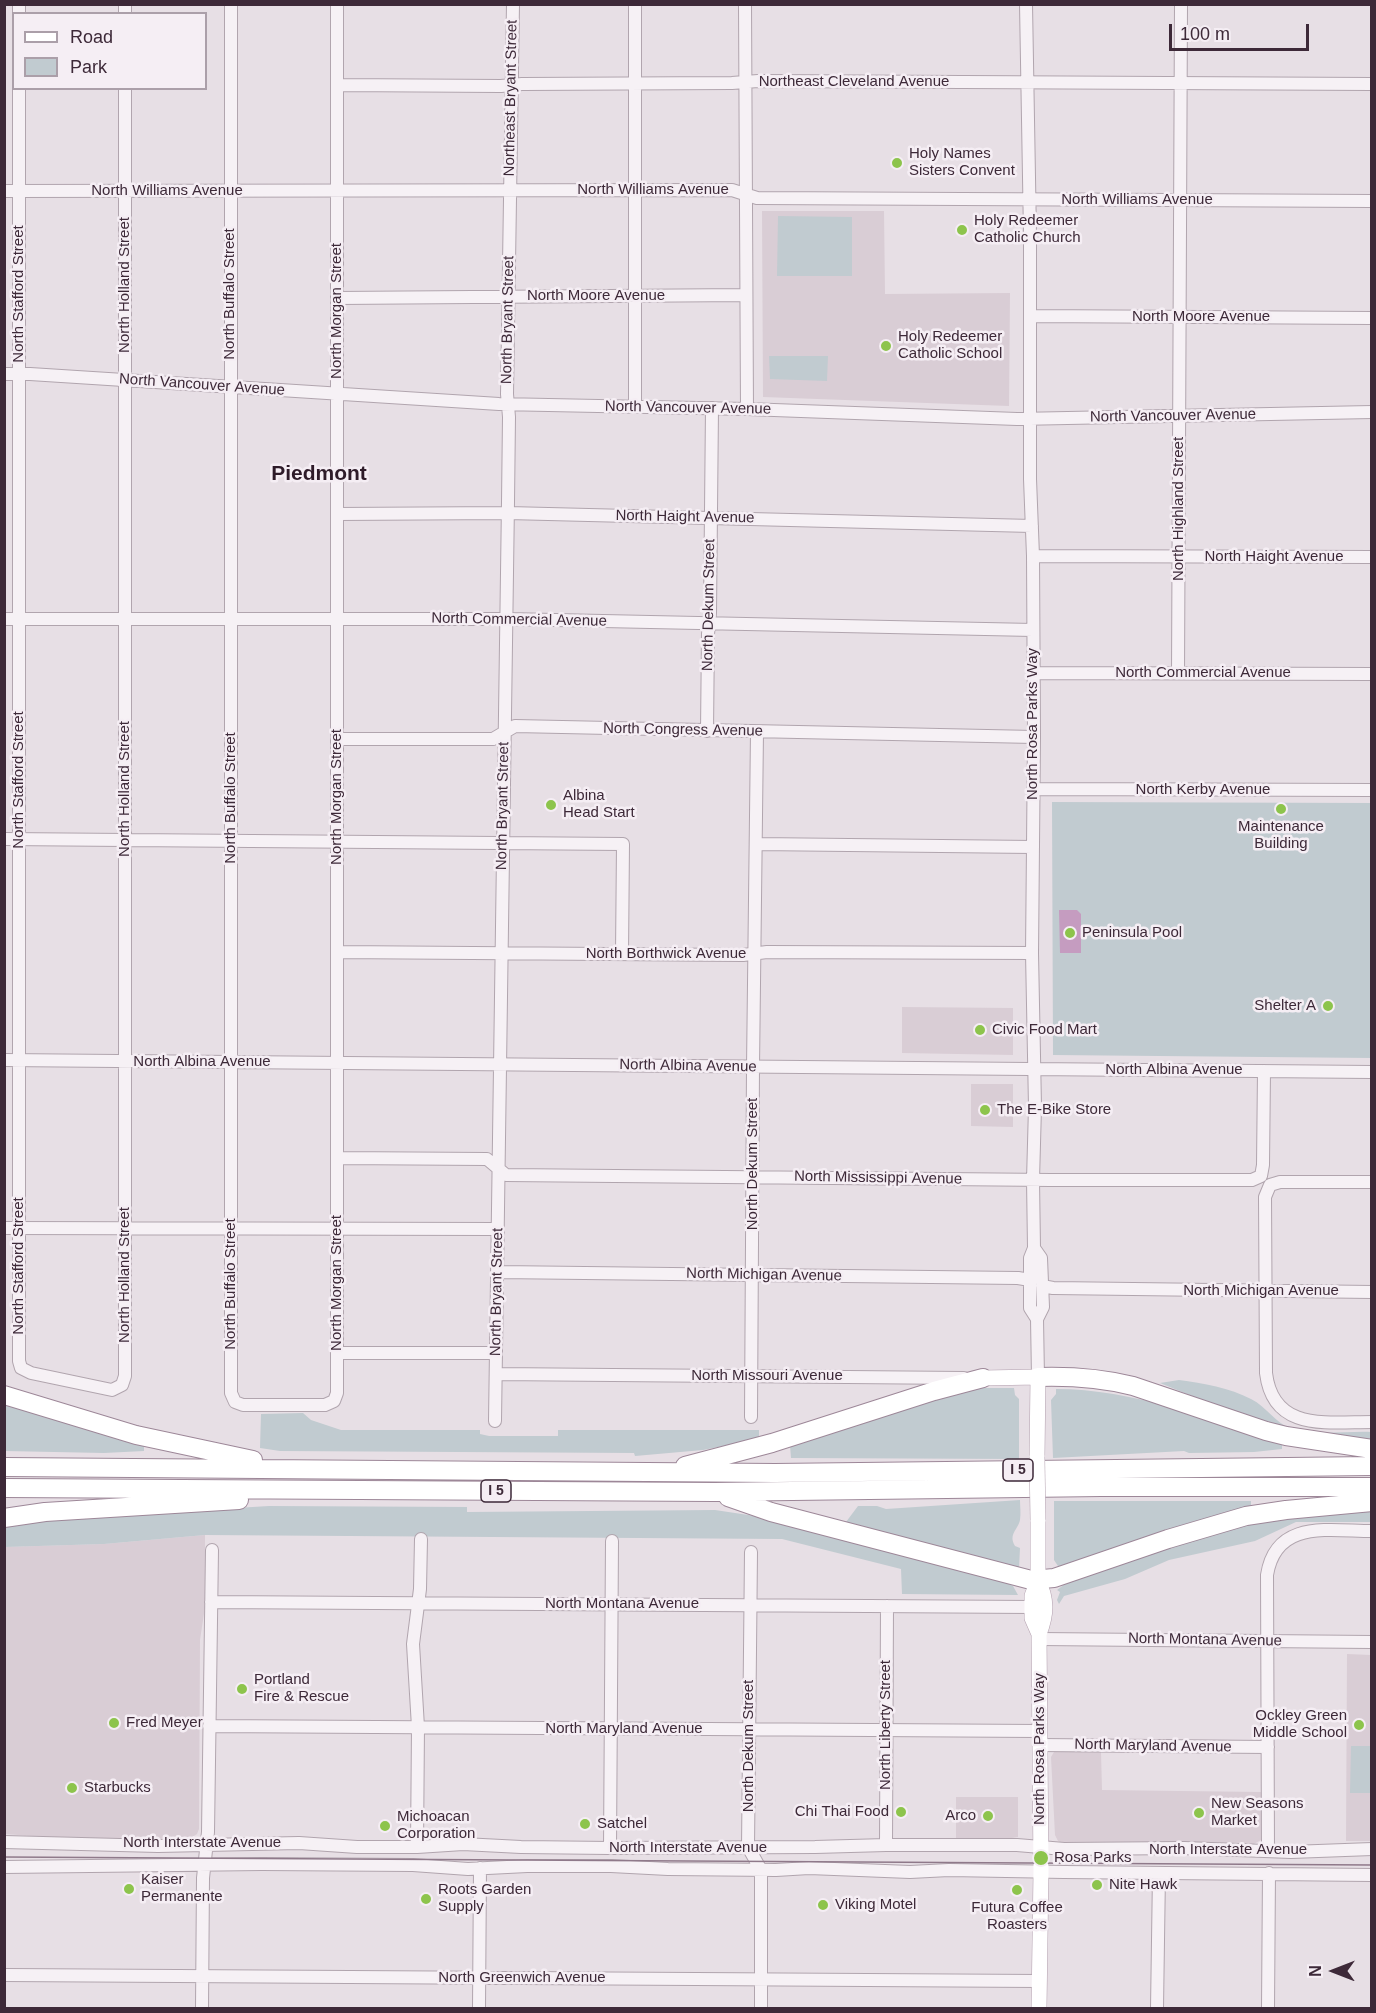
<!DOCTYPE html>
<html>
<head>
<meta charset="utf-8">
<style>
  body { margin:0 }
  #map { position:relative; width:1376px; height:2013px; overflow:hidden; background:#e7dfe5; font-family:Helvetica,sans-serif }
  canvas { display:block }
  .frame { position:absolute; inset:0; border:6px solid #3d2938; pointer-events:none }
  .legend { position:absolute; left:12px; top:12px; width:195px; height:78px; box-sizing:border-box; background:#f5eef4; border:2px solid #ab9fa9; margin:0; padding:8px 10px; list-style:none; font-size:18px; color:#3d2938 }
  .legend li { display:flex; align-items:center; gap:12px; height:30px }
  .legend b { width:30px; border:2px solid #ab9fa9 }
  .north { position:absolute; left:1304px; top:1941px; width:60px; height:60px; -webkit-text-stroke:4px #f5eef4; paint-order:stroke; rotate:270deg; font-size:16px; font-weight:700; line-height:24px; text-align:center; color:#3d2938 }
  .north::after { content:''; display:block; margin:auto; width:21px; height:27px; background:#3d2938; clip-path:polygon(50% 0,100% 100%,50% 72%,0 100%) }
  .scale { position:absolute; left:1169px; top:24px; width:140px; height:27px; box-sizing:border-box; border:3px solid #3d2938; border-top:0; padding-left:8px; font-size:18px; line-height:21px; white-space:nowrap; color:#3d2938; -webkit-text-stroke:4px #f5eef4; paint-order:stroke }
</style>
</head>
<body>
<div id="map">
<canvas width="1376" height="2013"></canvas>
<div class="frame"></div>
<ul class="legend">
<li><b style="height:8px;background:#fff"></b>Road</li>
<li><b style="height:16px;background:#c1cbd0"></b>Park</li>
</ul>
<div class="north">N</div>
<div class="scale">100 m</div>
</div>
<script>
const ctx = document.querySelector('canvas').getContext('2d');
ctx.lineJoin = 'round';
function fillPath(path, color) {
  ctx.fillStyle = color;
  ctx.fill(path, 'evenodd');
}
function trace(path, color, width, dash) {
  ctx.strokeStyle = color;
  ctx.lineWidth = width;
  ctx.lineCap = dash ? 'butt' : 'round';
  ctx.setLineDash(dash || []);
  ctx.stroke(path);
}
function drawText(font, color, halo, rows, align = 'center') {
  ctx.font = font + ' Helvetica,sans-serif';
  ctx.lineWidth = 5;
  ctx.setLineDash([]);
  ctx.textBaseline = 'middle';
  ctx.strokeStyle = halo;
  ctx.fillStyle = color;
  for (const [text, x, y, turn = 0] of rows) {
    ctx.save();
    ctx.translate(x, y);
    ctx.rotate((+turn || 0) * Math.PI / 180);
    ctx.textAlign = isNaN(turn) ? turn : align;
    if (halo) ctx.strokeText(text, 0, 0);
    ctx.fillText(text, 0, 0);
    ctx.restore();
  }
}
fillPath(new Path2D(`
  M762,211H884L885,294L1010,293L1009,406L763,397Z
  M902,1007L1013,1008V1055L902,1053Z
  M971,1084H1013V1127L971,1126Z
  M205,1535V1607L200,1640L199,1829L197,1834L189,1839L58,1838L5,1834L4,1547L104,1544Z
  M1347,1654L1371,1655V1841H1346Z
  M1057,1751L1101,1752L1102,1790L1261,1792V1840L1254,1844H1063L1058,1841L1055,1835L1051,1757L1054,1752Z
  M956,1797H1018V1837L1006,1839H956Z`), '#d9cdd5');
fillPath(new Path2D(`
  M778,216L852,217V276H777Z
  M769,356H828L827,381L770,379Z
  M1052,802L1371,803V1058L1053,1055Z
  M1179,1380C1203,1383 1230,1388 1251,1399C1267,1407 1275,1423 1292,1429C1317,1436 1346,1431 1371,1432V1443L1303,1435L1214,1405L1160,1383Z
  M980,1388H1014L1015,1395L1019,1399V1459L791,1458L790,1445L922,1402Z
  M1056,1389C1133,1389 1209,1419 1282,1442V1449L1254,1452L1189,1453L1184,1451L1053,1458L1051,1400L1056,1394Z
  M5,1401L144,1445V1451L104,1453L5,1451Z
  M303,1413L311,1420L341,1430H480V1434L489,1436H558V1430H759V1439L703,1450L635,1456L634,1453L280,1451L260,1448L261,1414Z
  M1020,1500C1020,1506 1021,1513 1020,1520C1018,1530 1008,1534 1015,1546L1020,1548L1019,1569L846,1522L858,1506H877L886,1509Z
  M1054,1501H1251V1508L1192,1522L1064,1566H1058L1054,1560Z
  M269,1506L467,1507V1512L715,1510L775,1519L1007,1583L1013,1586L1018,1595L902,1594L901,1569L782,1539L205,1535L104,1544L5,1547L4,1524L23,1521Z
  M1371,1509V1522H1296L1255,1541L1169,1560L1125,1579L1064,1596L1059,1604L1057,1600L1060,1592L1057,1590L1074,1577L1257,1520Z
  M1351,1746H1371V1793H1350Z`), '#c1cbd0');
fillPath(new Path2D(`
  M1059,910H1077L1081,914V953H1060Z`), '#c59cc0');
const minor = new Path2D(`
  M231,4V1393L235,1402L243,1405H325L334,1401L337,1393V4
  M635,4V406
  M745,4L747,409
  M1026,4L1030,235V479L1033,556L1034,737L1032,953L1035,1107L1033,1180L1034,1248L1041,1258L1043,1307L1037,1319L1038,1377
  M19,14V4
  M125,14V4
  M337,85L501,86L522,84L732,83L758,81L1372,84
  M19,88V1361L21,1368L31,1373L112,1390L122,1385L125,1376V88
  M4,191L732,190L757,198L1372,201
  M337,298L746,295
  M1031,316L1372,318
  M4,374H30L499,404L747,409L1017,419L1372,412
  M337,514L508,513L1032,526
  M1033,556L1372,557
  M4,619H507L1033,630
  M1034,673L1372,674
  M1178,673L1181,4
  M707,731L708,634L710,613L712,408
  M337,739H493L515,726L1034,737
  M1034,789L1372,790
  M4,839L623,844L622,954
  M757,844L1033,847
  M337,952L743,955L767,952L1032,953
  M4,1060L1372,1072
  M337,1158L487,1159L506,1175L1051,1180H1252L1261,1176L1263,1165L1264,1071
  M1372,1182H1280L1270,1185L1265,1197L1266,1373C1273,1432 1327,1422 1372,1422
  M4,1228L497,1229
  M1034,1248L1030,1258V1308L1037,1319
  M498,1272L1018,1278L1030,1280
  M1042,1286L1053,1288L1372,1292
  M337,1353H496
  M496,1374L964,1378
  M751,1417L753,1067L757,732
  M495,1421L508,502L509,417L507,394L513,4
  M751,1552L748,1847L761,1870V2008
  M211,1602L1032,1607
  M1039,1639L1372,1642
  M209,1726L1039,1731
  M1039,1745L1268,1747
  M4,1842L158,1846L299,1843L357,1847H417L463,1844L521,1847L610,1848L815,1847L886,1845H1017L1064,1849L1184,1848L1291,1852L1372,1849
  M886,1845L887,1606
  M417,1847L418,1727L413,1644L420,1589L421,1539
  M610,1848L612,1541
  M1268,1851L1267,1575C1276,1519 1329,1531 1372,1531
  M4,1867L262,1864L413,1865L468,1869L527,1866H611L668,1869L776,1870L809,1868L910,1872L949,1870L1064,1872L1372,1875
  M4,1975L1040,1981
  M202,2008L203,1878L208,1832L212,1550
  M479,2008L480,1868
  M1157,2008L1159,1873
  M1268,2008L1269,1873`);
const major = new Path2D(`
  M983,1378L1038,1377L1037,1457
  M1038,1520V1580L1032,1596V1618L1039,1634
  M1038,1580C1047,1599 1047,1614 1039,1634L1041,1871L1039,2008`);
const highway = new Path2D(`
  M1038,1377C1070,1376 1101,1378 1133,1386L1266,1431L1286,1436L1372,1449
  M4,1395L136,1435L253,1460
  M685,1466L772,1443L934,1391L983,1378
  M4,1467L775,1473L1372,1466
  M4,1488L715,1492L1101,1487H1372
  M728,1497L771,1512L1031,1580L1054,1578L1168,1539L1246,1516L1286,1510L1372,1502
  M4,1518L45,1512L239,1500`);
trace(minor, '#b1a5ae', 14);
trace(major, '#b29fae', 16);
trace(highway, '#9d8798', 20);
trace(minor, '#f6f1f5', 12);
trace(major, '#fff', 15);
trace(highway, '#fff', 18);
trace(new Path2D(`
  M4,1857L1372,1865`), '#8f798a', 1.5);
const majorBridge = new Path2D(`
  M1037,1457L1038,1520`);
trace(majorBridge, '#b29fae', 16, []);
trace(majorBridge, '#fff', 15);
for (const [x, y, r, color] of [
  [897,163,6,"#8dc44c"],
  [962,230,6,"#8dc44c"],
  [886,346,6,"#8dc44c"],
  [551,805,6,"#8dc44c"],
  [1281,809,6,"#8dc44c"],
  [1070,933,6,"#8dc44c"],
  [1328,1006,6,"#8dc44c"],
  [980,1030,6,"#8dc44c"],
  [985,1110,6,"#8dc44c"],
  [242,1689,6,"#8dc44c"],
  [114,1723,6,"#8dc44c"],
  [1359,1725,6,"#8dc44c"],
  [72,1788,6,"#8dc44c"],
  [901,1812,6,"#8dc44c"],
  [1199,1813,6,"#8dc44c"],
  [988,1816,6,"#8dc44c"],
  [585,1824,6,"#8dc44c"],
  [385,1826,6,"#8dc44c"],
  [1041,1858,8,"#8dc44c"],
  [1097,1885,6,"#8dc44c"],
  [129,1889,6,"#8dc44c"],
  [1017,1890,6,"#8dc44c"],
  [426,1899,6,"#8dc44c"],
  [823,1905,6,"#8dc44c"]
]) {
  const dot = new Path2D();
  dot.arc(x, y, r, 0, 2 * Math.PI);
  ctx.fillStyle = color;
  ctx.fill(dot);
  trace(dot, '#f5eef4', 2);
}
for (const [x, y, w] of [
  [1018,1470,30],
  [496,1491,30]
]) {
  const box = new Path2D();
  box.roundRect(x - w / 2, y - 11, w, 22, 4.5);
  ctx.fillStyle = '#f5eef4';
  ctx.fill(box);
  trace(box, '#3d2938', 1.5);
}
drawText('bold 14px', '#3d2938', null, [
  ["I 5",1018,1470],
  ["I 5",496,1491]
]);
drawText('15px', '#3d2938', '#f5eef4', [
  ["Northeast Cleveland Avenue",854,82],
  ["Northeast Bryant Street",511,98,-89],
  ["North Williams Avenue",653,190],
  ["North Williams Avenue",167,191],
  ["North Williams Avenue",1137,200],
  ["North Holland Street",125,285,-90],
  ["North Stafford Street",19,294,-90],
  ["North Buffalo Street",230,294,-90],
  ["North Moore Avenue",596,296],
  ["North Morgan Street",337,311,-90],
  ["North Moore Avenue",1201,317],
  ["North Bryant Street",508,320,-89],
  ["North Vancouver Avenue",202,385,4],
  ["North Vancouver Avenue",688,408,1],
  ["North Vancouver Avenue",1173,416,-1],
  ["North Highland Street",1179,509,-90],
  ["North Haight Avenue",685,517,1],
  ["North Haight Avenue",1274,557],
  ["North Dekum Street",709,605,-89],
  ["North Commercial Avenue",519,620,1],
  ["North Commercial Avenue",1203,673],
  ["North Rosa Parks Way",1033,724,-90],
  ["North Congress Avenue",683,730,1],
  ["North Stafford Street",19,780,-90],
  ["North Holland Street",125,789,-90],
  ["North Kerby Avenue",1203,790],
  ["North Morgan Street",337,797,-90],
  ["North Buffalo Street",231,798,-90],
  ["North Bryant Street",503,806,-89],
  ["North Borthwick Avenue",666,954],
  ["North Albina Avenue",202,1062],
  ["North Albina Avenue",688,1066,1],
  ["North Albina Avenue",1174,1070],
  ["North Dekum Street",753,1164,-90],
  ["North Mississippi Avenue",878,1178,1],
  ["North Stafford Street",19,1266,-90],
  ["North Holland Street",125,1275,-90],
  ["North Michigan Avenue",764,1275,1],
  ["North Morgan Street",337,1283,-90],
  ["North Buffalo Street",231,1284,-90],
  ["North Michigan Avenue",1261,1291],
  ["North Bryant Street",497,1292,-89],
  ["North Missouri Avenue",767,1376],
  ["North Montana Avenue",622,1604],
  ["North Montana Avenue",1205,1640,1],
  ["North Liberty Street",886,1725,-90],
  ["North Maryland Avenue",624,1729],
  ["North Dekum Street",749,1746,-90],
  ["North Maryland Avenue",1153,1746,1],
  ["North Rosa Parks Way",1040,1749,-90],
  ["North Interstate Avenue",202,1843],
  ["North Interstate Avenue",688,1848],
  ["North Interstate Avenue",1228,1850],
  ["North Greenwich Avenue",522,1978]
]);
drawText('15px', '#3d2938', '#f5eef4', [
  ["Holy Names",909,154],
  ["Sisters Convent",909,171],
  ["Holy Redeemer",974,221],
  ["Catholic Church",974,238],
  ["Holy Redeemer",898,337],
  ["Catholic School",898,354],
  ["Albina",563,796],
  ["Head Start",563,813],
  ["Maintenance",1281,827,"center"],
  ["Building",1281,844,"center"],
  ["Peninsula Pool",1082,933],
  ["Shelter A",1316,1006,"right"],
  ["Civic Food Mart",992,1030],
  ["The E-Bike Store",997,1110],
  ["Portland",254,1680],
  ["Fire & Rescue",254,1697],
  ["Ockley Green",1347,1716,"right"],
  ["Middle School",1347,1733,"right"],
  ["Fred Meyer",126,1723],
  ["Starbucks",84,1788],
  ["New Seasons",1211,1804],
  ["Market",1211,1821],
  ["Chi Thai Food",889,1812,"right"],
  ["Arco",976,1816,"right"],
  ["Michoacan",397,1817],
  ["Corporation",397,1834],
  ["Satchel",597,1824],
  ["Rosa Parks",1054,1858],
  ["Kaiser",141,1880],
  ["Permanente",141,1897],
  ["Nite Hawk",1109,1885],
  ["Roots Garden",438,1890],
  ["Supply",438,1907],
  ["Viking Motel",835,1905],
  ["Futura Coffee",1017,1908,"center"],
  ["Roasters",1017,1925,"center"]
], 'left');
drawText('bold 21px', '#2e1b29', '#f5eef4', [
  ["Piedmont",319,474]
]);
</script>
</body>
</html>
